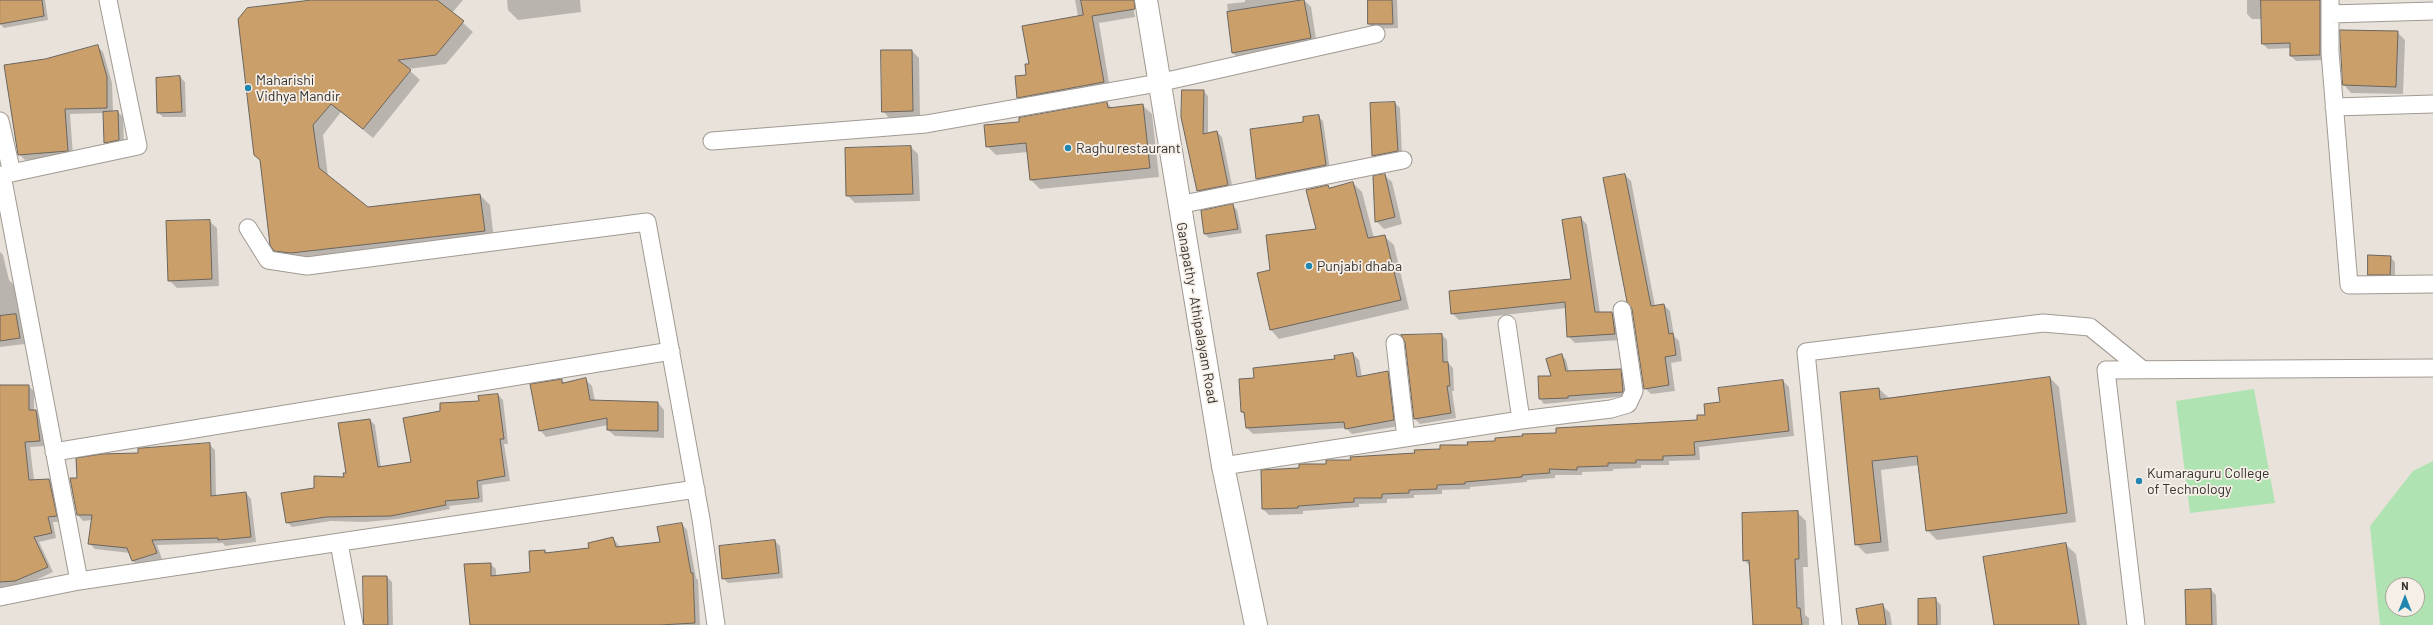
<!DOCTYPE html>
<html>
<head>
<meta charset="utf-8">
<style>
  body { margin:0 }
  #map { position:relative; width:2433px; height:625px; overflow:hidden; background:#e8e2da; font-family:Barlow,sans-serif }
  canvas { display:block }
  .north { position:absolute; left:2385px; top:577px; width:40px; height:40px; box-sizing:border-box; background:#f6efe7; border:1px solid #a9a39d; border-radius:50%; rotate:0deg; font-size:11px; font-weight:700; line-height:16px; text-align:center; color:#35322f }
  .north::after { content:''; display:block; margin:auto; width:14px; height:18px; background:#2086af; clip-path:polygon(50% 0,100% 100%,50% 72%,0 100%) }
</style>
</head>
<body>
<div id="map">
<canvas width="2433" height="625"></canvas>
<div class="north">N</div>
</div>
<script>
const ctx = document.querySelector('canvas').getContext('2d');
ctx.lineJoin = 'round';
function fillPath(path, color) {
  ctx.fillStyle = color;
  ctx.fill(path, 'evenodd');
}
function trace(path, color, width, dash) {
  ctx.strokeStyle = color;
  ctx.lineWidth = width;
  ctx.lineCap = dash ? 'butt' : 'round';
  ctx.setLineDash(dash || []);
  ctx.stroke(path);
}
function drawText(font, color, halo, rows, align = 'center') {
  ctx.font = font + ' Barlow,sans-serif';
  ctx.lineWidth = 3.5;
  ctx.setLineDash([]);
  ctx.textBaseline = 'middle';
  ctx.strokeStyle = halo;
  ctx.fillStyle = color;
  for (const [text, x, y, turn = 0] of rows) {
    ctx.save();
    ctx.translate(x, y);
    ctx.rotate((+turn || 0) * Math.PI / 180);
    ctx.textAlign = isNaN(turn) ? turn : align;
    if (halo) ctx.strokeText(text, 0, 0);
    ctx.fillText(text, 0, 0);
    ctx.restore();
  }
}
fillPath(new Path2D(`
  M2254,389L2275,503L2190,513L2176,401Z
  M2433,461V625H2380L2370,526L2413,471ZM2393,585H2417V609H2393Z`), '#b0e3b2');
fillPath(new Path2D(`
  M0,0H45L48,20L4,28L0,24Z
  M321,0H463L452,13L473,32L446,64L408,69L420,80L373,138L341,112L323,135L328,177L367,208L480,195L490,205L494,240L285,260L275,250Z
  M507,0H580L581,12L518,20L508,10Z
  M1075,0H1132L1135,17L1099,23L1110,89L1025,104L1018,97L1027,76L1078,16Z
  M1245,0H1304L1311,7L1317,45L1240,60L1233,53L1227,4L1245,2Z
  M1369,0H1397L1398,28L1374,29L1369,24Z
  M2247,0H2327L2325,60L2296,61L2291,56V48L2268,49L2263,44L2262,19H2252L2247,14Z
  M2341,31L2397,32L2405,40L2403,94L2351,93L2344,85Z
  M97,46L103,52L112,83L113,112H118L123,117L124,145L109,148L105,143L104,113L70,114L73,156L25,160L19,154L45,60Z
  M912,51L919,58L920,118L890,119L883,111Z
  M180,77L185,82L186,117H163L158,112Z
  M1203,91L1208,96V134L1217,132L1222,137L1233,190L1203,195L1198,190Z
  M1107,103L1112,108L1142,105L1152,114L1159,177L1040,189L1031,180L1028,152L996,155L987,146L1020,123Z
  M1395,103L1400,108L1402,156L1378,160L1373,156Z
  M1318,116L1323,121L1330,170L1262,184L1257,179L1305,123Z
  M911,147L918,154L920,201L855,203L847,195Z
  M1384,175L1392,182L1402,224L1384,229L1376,221Z
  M1625,175L1631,181L1655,306L1664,305L1670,311L1674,336L1679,341L1682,361L1671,363L1675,391L1651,394L1645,388Z
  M1353,183L1362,192L1374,238L1385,237L1394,245L1409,309L1279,339L1271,330L1272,271L1317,230L1328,186L1330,189Z
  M1232,205L1237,210L1242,233L1209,238L1204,233Z
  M1581,218L1587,225L1600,313H1612L1618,319L1621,340L1575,343L1568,336L1567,308L1459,320L1452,313L1572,280Z
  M209,221L217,228L219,286L177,288L169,280Z
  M0,252L3,255L9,280L15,286L25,344L0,347Z
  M2390,257L2395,262V279H2374L2369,274Z
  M1442,335L1447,340L1448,363L1453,368L1454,391H1452L1456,418L1420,424L1415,419Z
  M1353,354L1359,360L1362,377L1388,372L1394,378L1399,426L1352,434L1346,428L1253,434L1247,428L1246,416L1242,412L1336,360Z
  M1562,355L1566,360L1569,372L1620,370L1625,375L1627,396L1544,404L1540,399Z
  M2050,378L2059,387L2076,522L1937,540L1927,530L1919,465L1881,470L1889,551L1866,554L1856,544L1879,389L1889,398Z
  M585,379L592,386L595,401L658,403L664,410V438L615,436L608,430V425L546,437L540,430L561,380L565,383Z
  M1783,381L1789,387L1794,436L1699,447L1700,460L1669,461V465H1641V468L1613,469V471L1582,472V475H1555V478L1527,480V482L1470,487V489L1442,490V494L1414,495V498L1387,499V503L1359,504V507L1303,511V514L1269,515L1263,509L1262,471L1300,469L1557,434L1698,421L1721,403Z
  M0,386H28L34,391V411L41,416L45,446L30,447L34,480H49L55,485L61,522H53L56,538L39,542L53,572L21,587H0Z
  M498,395L503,400L508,444H504L510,481L482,485L483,502L449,506L450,509L397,519L366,522L331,521L292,527L287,522L315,489L345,478L370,420L375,425L381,468L412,462L441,412L480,402Z
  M209,444L215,450L216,496L246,493L251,499L256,542L225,546L223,543L157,545L162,559L139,567L133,561L130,553L95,549L89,543L92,520L83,521L78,515V479L139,454Z
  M1797,512L1806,521L1808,567H1803L1805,615L1809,618V625H1754L1750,566L1744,560Z
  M682,524L687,530L696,578L698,580L700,625H470L465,565L490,564L496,569V577L531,573L545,551L548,554L591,549L613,538L620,547L661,543Z
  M775,541L780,546L783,578L728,583L723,578Z
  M2066,545L2076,554L2087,625H1995Z
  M387,577L392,582L393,625H365Z
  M2211,590L2216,595L2217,625H2187Z
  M1936,600L1941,605V625H1919Z
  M1882,605L1890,613L1892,625H1860Z`), '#0003');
const building = new Path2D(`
  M0,0H42L44,16L0,24Z
  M312,0H437L464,21L436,55L398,60L411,70L363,129L331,104L313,125L319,168L368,207L480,194L485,231L291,253L274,251L270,245L260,160L254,155L238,19L247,8Z
  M1081,0H1134L1135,9L1092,16L1104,82L1017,98L1015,76L1026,75L1025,64H1029L1022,26L1083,15Z
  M1304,0L1311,38L1232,53L1227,12Z
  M1368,0H1392L1393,24H1368Z
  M2261,0H2320V55L2290,56V43L2262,44Z
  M2340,30L2398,31L2396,87L2343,85Z
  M98,45L107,77V108L65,109L68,151L18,155L4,65L45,59Z
  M881,50H912L913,111L882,112Z
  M180,76L182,112L157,113L156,78Z
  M1182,90H1204L1203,134L1217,131L1228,185L1197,191L1181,117Z
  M1107,102L1108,108L1143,104L1150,168L1030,180L1026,143L986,147L984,125L1019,122V118Z
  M1395,102L1398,151L1372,156L1370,103Z
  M118,111L119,140L104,143L103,112Z
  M1319,115L1326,165L1256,179L1250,129L1303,122V117Z
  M911,146L913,194L846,196L845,148Z
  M1385,174L1395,217L1375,222L1373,176Z
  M1625,174L1651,306L1664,304L1669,334L1673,333L1676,355L1665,357L1669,385L1644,389L1632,309L1627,302L1603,178Z
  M1353,182L1368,238L1385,235L1401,300L1270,330L1257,273L1270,270L1266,235L1316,229L1306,190L1328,185L1329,188Z
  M1233,204L1238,229L1204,234L1201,211Z
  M1581,217L1595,312H1612L1615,334L1567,337L1565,302L1451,314L1449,291L1571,279L1562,220Z
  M210,220L212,279L168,281L166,221Z
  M2368,255L2391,256L2390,275H2368Z
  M16,314L20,338L0,341V316Z
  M1442,334L1443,362H1448L1450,386H1447L1451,413L1414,419L1405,342L1401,335Z
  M1353,353L1357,377L1388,371L1394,420L1345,429L1344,422L1246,428L1244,412H1241L1239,379L1254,378L1253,368L1335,359L1334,356Z
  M1562,354L1566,371L1621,369L1623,392L1568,396V398L1539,399L1538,376H1551L1546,359Z
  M2050,377L2067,513L1926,531L1917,456L1872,461L1881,542L1855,545L1840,392L1879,388L1880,399Z
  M586,378L590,400L658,402V431L607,430V418L539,431L530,384L562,379V383Z
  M1783,380L1789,431L1694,442L1695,455L1663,456V460H1636V463H1608V466L1577,467V470L1549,469L1550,473L1522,475V477L1465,482V484L1437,485V489L1409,490V493L1382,494V498H1354V502L1298,506V508L1262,509L1261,470L1299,468V464H1326V460H1351L1350,457L1415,453L1414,450L1440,449V445H1468L1467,442L1495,441V438L1523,436L1522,434L1556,433V428L1697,420V415H1705L1704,404L1720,402L1718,388Z
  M0,385H29V410H36L40,441L25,442L29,480L49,479L57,516L48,517L52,533L34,537L48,567L15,581L0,582Z
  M498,394L504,439H500L505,476L477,481L479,498L445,501L446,505L391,516L326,517L286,523L281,493L314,488V476L344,477L343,473H346L338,423L370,419L378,467L411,462L403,418L440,411V403L479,401L478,396Z
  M210,443L211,496L246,492L251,537L218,540V538L152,540L157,553L132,561L127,548L88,544L92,515H77L70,478H77L76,458L102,454L138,453V448H142Z
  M1798,511L1799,559H1795L1797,608H1800L1802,625H1753L1749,560L1743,561L1742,513Z
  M682,523L691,573H693L695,623L660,625H470L464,564L491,563V576L530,572L529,551L545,550V553L589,548L588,543L613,537L616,547L660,542L657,527Z
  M775,540L779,573L722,579L719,546Z
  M2066,543L2079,625H1994L1983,557Z
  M363,576H387L388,625H364Z
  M2211,589L2212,625H2186L2185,590Z
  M1936,598L1937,625H1918V599Z
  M1883,604L1886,625H1859L1856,609Z`);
fillPath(building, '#cb9f6a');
trace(building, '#6b655e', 1);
const street = new Path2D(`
  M2330,0V52L2349,285L2433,284
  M2331,14L2433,11
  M2334,107L2433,104
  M0,121L12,173
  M712,141L926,124L1158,83L1376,34
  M1178,205L1403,160
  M248,228L268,260L307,266L647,222L701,519L716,625
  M1507,324L1521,420
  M1395,343L1406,438
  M54,452L671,351
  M1223,466L1521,420L1611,409L1628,404L1634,391L1622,310
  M339,543L354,625
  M79,581L696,489
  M0,597L79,581L2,175L138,146L108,0
  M1833,625L1806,352L2043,323L2090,327L2143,370
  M2136,625L2106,370L2433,368`);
const secondary = new Path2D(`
  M1146,0L1223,466L1256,625`);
trace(street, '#a19a93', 19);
trace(secondary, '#a19a93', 24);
trace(street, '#fff', 17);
trace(secondary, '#fff', 22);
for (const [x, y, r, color] of [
  [248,88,4,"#2086af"],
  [1068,148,4,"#2086af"],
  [1309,266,4,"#2086af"],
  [2139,481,4,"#2086af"]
]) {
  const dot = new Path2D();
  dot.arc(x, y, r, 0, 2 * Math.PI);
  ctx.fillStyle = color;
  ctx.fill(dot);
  trace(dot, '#f6efe7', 1.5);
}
drawText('14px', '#35322f', '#f6efe7', [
  ["Maharishi",256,80],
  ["Vidhya Mandir",256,96],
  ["Raghu restaurant",1076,148],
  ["Punjabi dhaba",1317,266],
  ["Kumaraguru College",2147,473],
  ["of Technology",2147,489]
], 'left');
drawText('14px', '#35322f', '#f6efe7', [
  ["Ganapathy - Athipalayam Road",1197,313,80]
]);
</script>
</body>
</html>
